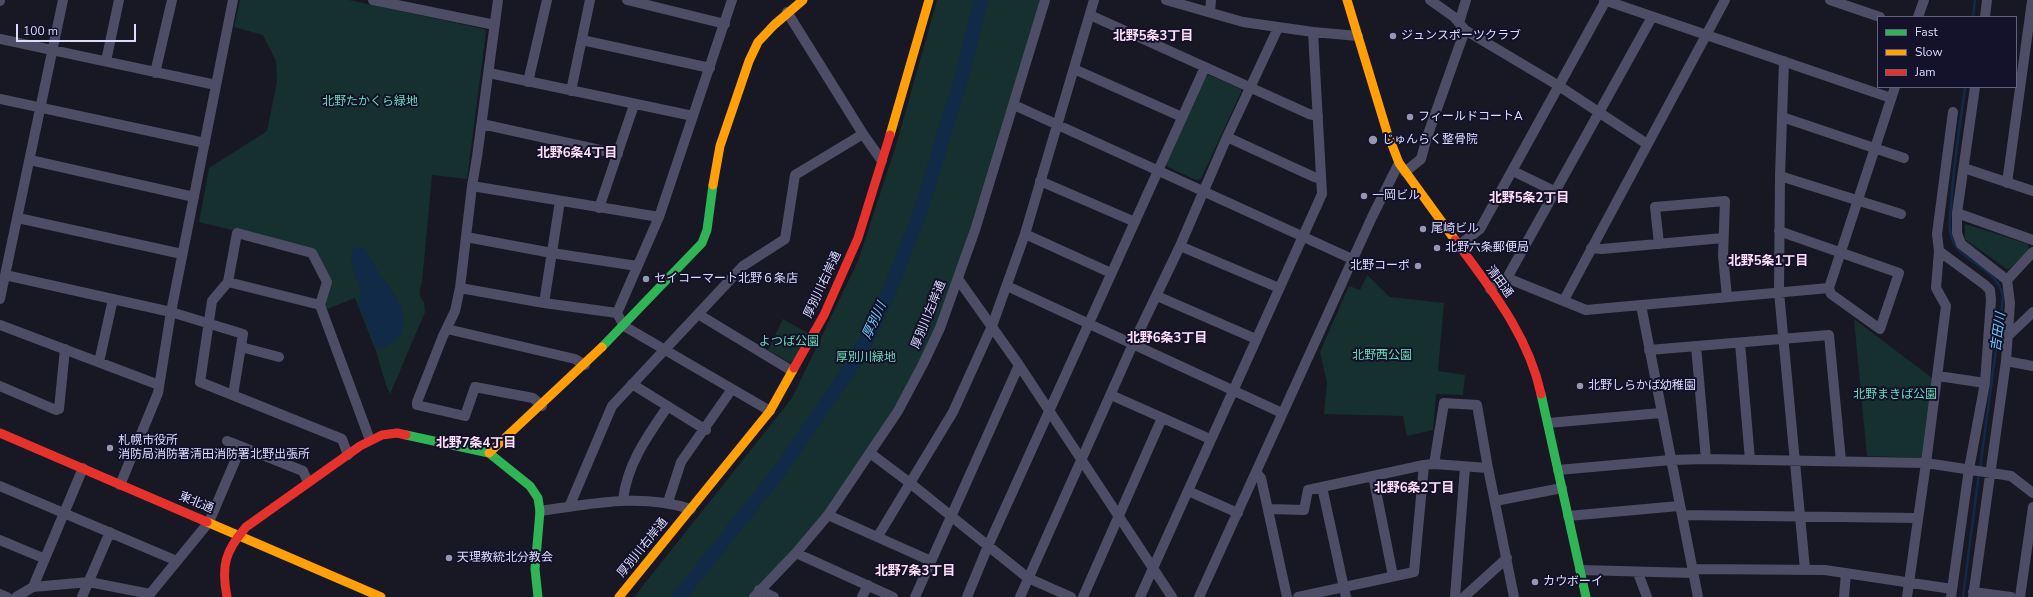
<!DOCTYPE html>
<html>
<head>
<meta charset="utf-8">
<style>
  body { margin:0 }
  #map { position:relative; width:2033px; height:597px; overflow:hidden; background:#181824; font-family:"Nunito Sans",sans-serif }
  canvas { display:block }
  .legend { position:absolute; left:1877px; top:16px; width:140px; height:72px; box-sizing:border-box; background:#13122a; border:1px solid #63637f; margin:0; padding:5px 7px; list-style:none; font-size:12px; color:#dcdcfe }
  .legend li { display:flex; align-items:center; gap:8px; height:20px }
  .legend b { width:20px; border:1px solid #63637f }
  .scale { position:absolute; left:16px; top:24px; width:120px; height:18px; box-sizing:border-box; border:2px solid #dcdcfe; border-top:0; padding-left:5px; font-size:12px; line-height:14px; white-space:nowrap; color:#dcdcfe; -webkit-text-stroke:3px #13122a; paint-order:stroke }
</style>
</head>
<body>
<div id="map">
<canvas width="2033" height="597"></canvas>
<ul class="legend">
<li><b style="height:5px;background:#30b455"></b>Fast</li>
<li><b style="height:5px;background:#ff9f0a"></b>Slow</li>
<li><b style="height:5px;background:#e5322d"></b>Jam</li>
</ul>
<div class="scale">100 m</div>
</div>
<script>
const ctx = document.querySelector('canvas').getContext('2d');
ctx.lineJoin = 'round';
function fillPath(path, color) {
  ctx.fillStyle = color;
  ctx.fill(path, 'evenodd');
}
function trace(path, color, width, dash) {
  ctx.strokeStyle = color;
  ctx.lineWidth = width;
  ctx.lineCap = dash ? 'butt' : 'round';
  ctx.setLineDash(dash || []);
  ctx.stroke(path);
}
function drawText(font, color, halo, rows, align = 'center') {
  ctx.font = font + ' "Nunito Sans","Noto Sans JP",sans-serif';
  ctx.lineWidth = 4;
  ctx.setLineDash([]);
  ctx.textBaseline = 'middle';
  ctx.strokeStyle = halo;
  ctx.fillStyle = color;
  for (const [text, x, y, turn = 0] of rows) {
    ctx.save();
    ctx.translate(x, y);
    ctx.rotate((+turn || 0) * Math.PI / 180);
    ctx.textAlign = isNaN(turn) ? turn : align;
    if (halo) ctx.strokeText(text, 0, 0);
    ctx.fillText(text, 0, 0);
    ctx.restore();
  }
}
fillPath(new Path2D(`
  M240,0H349L484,29L486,32L467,179L432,175L422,282C419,290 418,296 424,302L425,312L390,394L386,385L376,351L355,298L327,309L324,304L330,281L314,250L199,222L209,168L267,131L277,82L276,61L263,35L234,27Z
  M937,0H1040L960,261L942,314L909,385L829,509L789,557L749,597H634L792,398L858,261L897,142Z
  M1209,75L1241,89V92L1201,179L1196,180L1168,167L1166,163L1206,76Z
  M1965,224L2028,244L2029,250L2008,270L1965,239Z
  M1367,275L1390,297L1444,303L1438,371L1465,375L1463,395L1436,394L1433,430L1407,436L1403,416L1324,414L1327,383L1320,352L1349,286L1360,290Z
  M783,319L811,335L794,365L768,350Z
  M1854,319L1932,378L1923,458L1867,456Z`), '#15302e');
fillPath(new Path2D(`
  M355,247L364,248C370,257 374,266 380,274C398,300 424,329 381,349L377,348L358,303C369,287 342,265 355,247Z`), '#102a47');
trace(new Path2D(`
  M1973,17L1975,0
  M1965,87C1960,127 1953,166 1951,206C1950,217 1948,229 1952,239C1961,263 2000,268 2003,298L1980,468
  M1963,597L1979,473`), '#102a47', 2.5);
trace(new Path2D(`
  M679,597L781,469L845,376L866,341L890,289L921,210L963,72L981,0`), '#102a47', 14);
trace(new Path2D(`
  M373,0L495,25
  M498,0L477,157L472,186L460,288L455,311L443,336L417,402V405L465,416L475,387L533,398L542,406
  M627,0L725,24
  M732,0L659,217L617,313L624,326L770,411
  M1166,0L1243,22L1313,32L1358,36
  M1430,0L1454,17L1465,30L1559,86L1647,144
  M1604,0L1891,98
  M1830,0L1880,17
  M0,1V0
  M787,12L863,134L882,161
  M1210,12L1211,0
  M1090,15L1309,114L1318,116
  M1918,17L1924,0
  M1985,17L1987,0
  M1459,23L1466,0
  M0,39L216,85
  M582,40L710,68
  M106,61L119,0
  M1784,61L1780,176L1779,292L1805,569
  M1074,69L1182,117
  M155,73L172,0
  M489,73L693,116
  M528,82L547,0
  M571,91L590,0
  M0,99L205,143
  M1014,105L1352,259
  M1782,117L1904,158
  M482,124L618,154
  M1227,137L1314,177L1321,179
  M30,160L194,197
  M1964,168L2033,191
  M1513,171L1556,192
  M1405,172L1421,159L1427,137L1465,30
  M1780,176L1901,214
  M1040,181L1135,222
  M2007,183L2032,1
  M472,186L659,217
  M599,208L634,105
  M1957,213L2033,240
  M18,218L182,254
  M1779,231L1899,273L1880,329L1831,294L1829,288
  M1025,234L1111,273
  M466,237L552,253L637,266
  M1659,244L1655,207L1725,201L1723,256L1727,297
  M1180,246L1279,288
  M1458,246L1480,229L1606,0
  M1591,248L1602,249L1723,238
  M1939,251L1985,285L1990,290L1991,300L1985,383L1969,469L1951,597
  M5,275L171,312L243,334L233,395
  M1507,278L1652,17
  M958,279L1019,365L1172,597
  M2007,280L2033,252
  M228,282L320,305
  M1007,286L1282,413
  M460,288L544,303L617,313
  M1490,289L1507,278L1586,310L1829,288L1895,87
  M1157,296L1256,339
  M0,299L63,0
  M1564,300L1725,0
  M544,303L560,201
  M1641,305L1698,597
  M698,314L792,371
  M0,325L159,385
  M447,329L575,359L585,365
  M2008,336L2033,312
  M1740,343L1750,460
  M1696,346L1706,459
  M241,347L279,357
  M1649,350L1829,335L1841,461
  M2006,361L2033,366
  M99,362L113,299
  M1938,376L1985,383
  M632,384L706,430
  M0,386L56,410L59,409L65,349
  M1111,395L1210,439
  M1548,423L1661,413
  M227,441L303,471L308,482
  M870,453L910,483L1028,578L1071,597
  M348,455L342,439L200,382L212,301L228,282L237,233L312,253L327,282L320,305L370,440
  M1434,464L1444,403L1477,405L1488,468L1514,597
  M1558,470L1671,460L1706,459L1926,463L2011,476L2033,493
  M1257,473L1261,478L1287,597
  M1373,476L1393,576
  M120,485L158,393L171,312L233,0
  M0,486L177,561
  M1322,487L1346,597
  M1188,491L1238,513
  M623,500C627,464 648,435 668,406
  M1495,501L1562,488
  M668,502L681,462L732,389
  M569,507L612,406L743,266L785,239L795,175L863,134
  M1269,509L1304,510L1308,490L1424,465L1434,464L1488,468
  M540,511C593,504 638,493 691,509
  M828,515L931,561
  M1682,515L1917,518
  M1568,516L1679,506
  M878,536L953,412L992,326L1025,234L1094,0
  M0,540L43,558
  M796,553L893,597
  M1692,569L1825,570L1952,589
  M1580,570L1693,573
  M1638,573L1647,597
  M33,587L83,468
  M759,590L774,597
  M1973,592L2011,597
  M0,594L7,597
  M16,597L33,587L89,582L150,594L209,522L241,447
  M82,597L110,532
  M754,597L796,553L828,515L898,411L923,364L940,328L975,230L1045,0
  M862,597L868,585
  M915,597L1019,365
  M967,597L988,546L1205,67
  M1020,597L1133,344L1180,246L1227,137L1278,28
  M1083,597L1162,418
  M1140,597L1322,194L1313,32
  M1199,597L1372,217L1399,163
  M1298,597L1414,572L1424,465
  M1455,597L1465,467
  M1464,597L1507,558
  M1844,597L1846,573
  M1907,597L1926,463L1946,306L1936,288L1939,251L1937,234L1953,112
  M1973,597L2006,361L2010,303L2007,280L1961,244L1957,233V213L1975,87
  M2020,597L2033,507`), '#4d4e65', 10);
trace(new Path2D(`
  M602,347L702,243L707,230L713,185
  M1541,394L1586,597
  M406,435L489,453L530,486L538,498L540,511L535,569L538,597`), '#30b455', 9);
trace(new Path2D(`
  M1347,0L1387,132L1399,163L1455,240
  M890,135L929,0
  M713,185L720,146L749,61L758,42L774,25L803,0
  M489,453L602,347
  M207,522L381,597
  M619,597L770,411L794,368`), '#ff9f0a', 9);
trace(new Path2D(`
  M1455,240C1490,288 1528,334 1541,394
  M794,368L824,315L858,238L890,135
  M0,433L207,522
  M227,597C221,566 225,551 246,527L360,446L382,435L397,433L406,435`), '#e5322d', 9);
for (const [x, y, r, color] of [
  [1393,36,4,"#9797b2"],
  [1410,117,4,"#9797b2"],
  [1373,140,5,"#9797b2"],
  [1364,196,4,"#9797b2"],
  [1423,229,4,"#9797b2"],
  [1437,248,4,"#9797b2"],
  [1418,266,4,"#9797b2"],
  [646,279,4,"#9797b2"],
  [1580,386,4,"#9797b2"],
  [110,448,4,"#9797b2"],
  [449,558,4,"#9797b2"],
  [1535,582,4,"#9797b2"]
]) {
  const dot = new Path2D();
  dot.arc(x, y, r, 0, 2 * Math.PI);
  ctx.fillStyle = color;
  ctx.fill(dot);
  trace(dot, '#13122a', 1.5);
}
drawText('12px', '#dcdcfe', '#13122a', [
  ["ジュンスポーツクラブ",1401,36],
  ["フィールドコートA",1418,117],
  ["じゅんらく整骨院",1382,140],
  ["一岡ビル",1372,196],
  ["尾崎ビル",1431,229],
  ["北野六条郵便局",1445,248],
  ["北野コーポ",1410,266,"right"],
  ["セイコーマート北野６条店",654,279],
  ["北野しらかば幼稚園",1588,386],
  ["札幌市役所",118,441],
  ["消防局消防署清田消防署北野出張所",118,455],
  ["天理教統北分教会",457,558],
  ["カウボーイ",1543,582]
], 'left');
drawText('12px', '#6adcb3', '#13122a', [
  ["北野たかくら緑地",370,102],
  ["よつば公園",789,342],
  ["北野西公園",1382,356],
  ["厚別川緑地",866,358],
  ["北野まきば公園",1895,395]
]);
drawText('12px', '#dcdcfe', '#13122a', [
  ["清田通",1499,282,54],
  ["厚別川右岸通",823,285,-65],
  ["厚別川左岸通",929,315,-68],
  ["東北通",196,503,23],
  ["厚別川右岸通",643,548,-51]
]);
drawText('bold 13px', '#fedef6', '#13122a', [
  ["北野5条3丁目",1153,37],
  ["北野6条4丁目",577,154],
  ["北野5条2丁目",1529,199],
  ["北野5条1丁目",1768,262],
  ["北野6条3丁目",1167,339],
  ["北野7条4丁目",476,444],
  ["北野6条2丁目",1414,489],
  ["北野7条3丁目",915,572]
]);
drawText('italic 13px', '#6fc9f9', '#13122a', [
  ["厚別川",875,321,-65],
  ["吉田川",1999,332,-82]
]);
</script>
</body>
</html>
